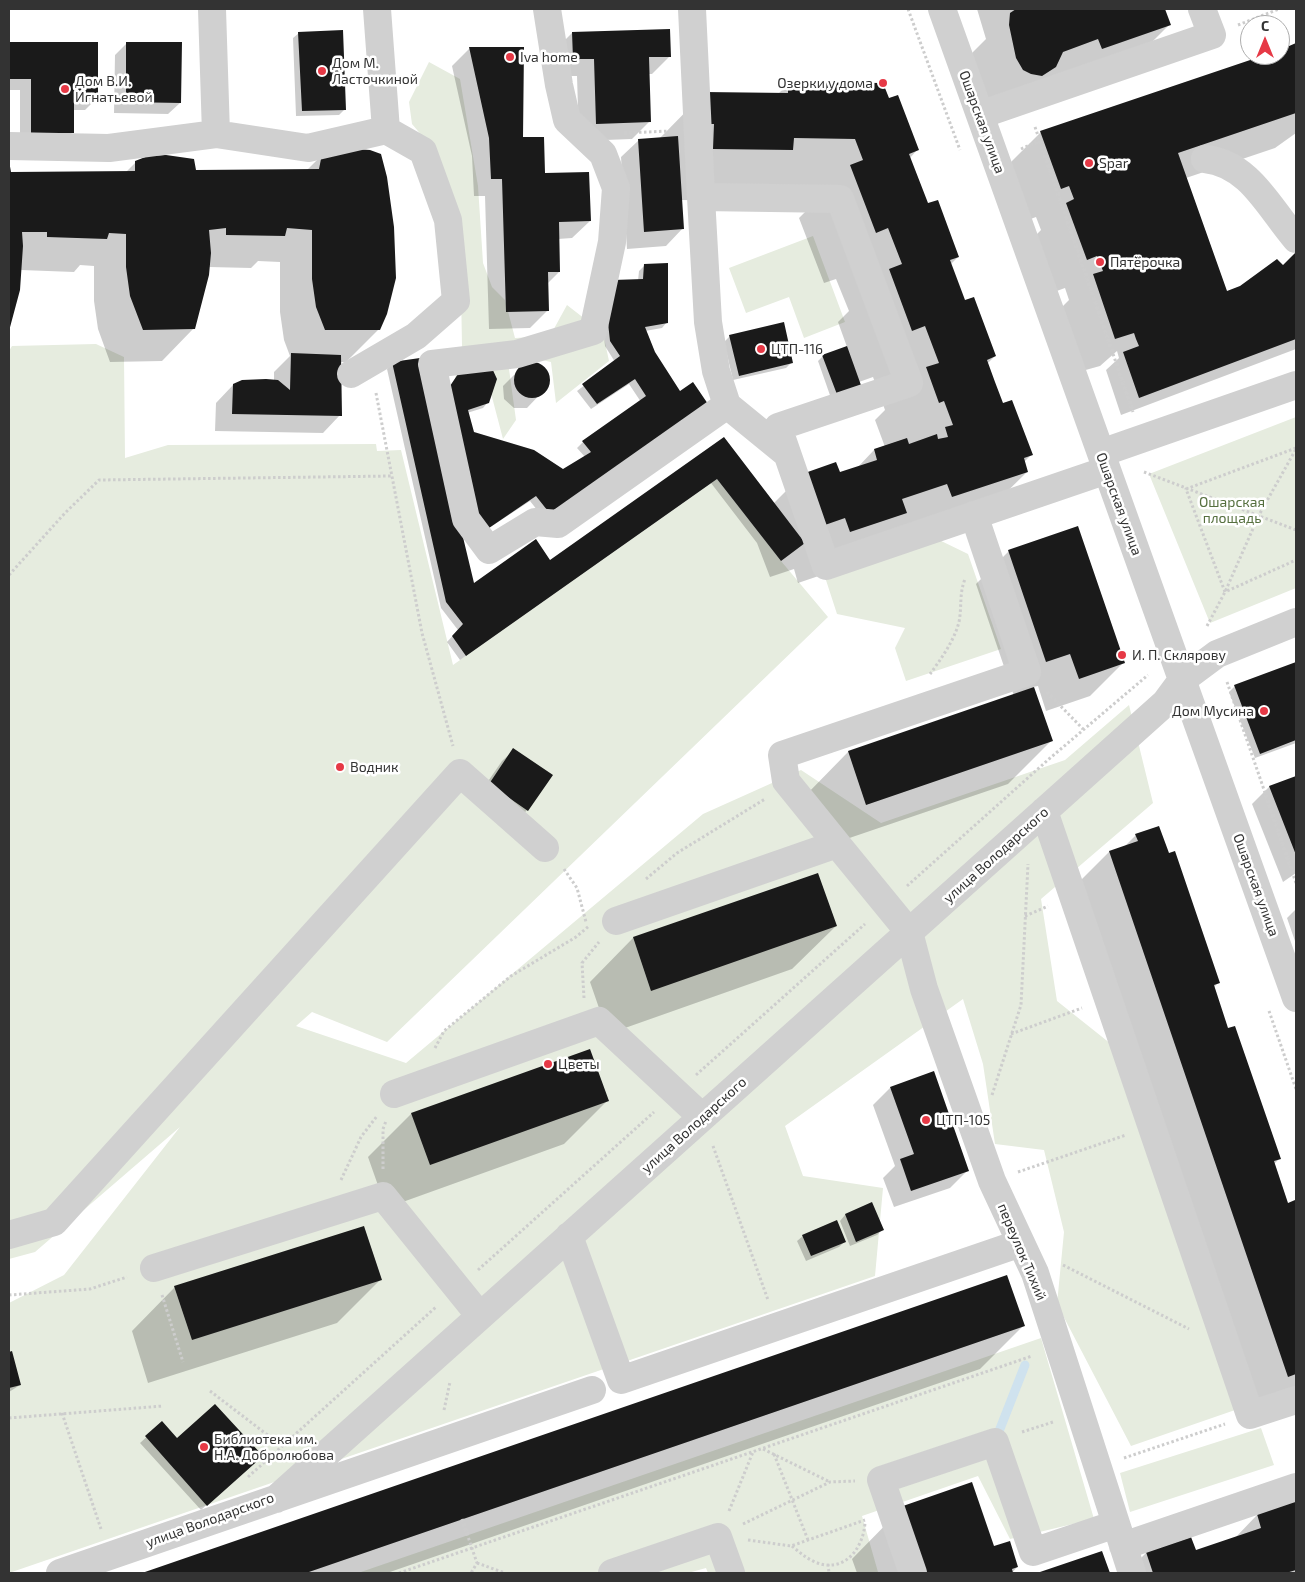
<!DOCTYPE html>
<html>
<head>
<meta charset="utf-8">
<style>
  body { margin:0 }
  #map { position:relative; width:1305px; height:1582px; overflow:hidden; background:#fff; font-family:"Exo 2",sans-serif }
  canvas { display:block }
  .frame { position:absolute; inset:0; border:10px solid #333; pointer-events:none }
  .north { position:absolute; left:1240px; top:15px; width:50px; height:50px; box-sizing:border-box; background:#fff; border:1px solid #adadad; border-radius:50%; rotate:0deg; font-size:14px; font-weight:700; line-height:20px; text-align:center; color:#333 }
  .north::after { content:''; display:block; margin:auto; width:18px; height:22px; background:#e63946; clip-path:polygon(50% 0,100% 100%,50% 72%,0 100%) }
</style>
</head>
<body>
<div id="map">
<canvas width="1305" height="1582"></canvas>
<div class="frame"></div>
<div class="north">С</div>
</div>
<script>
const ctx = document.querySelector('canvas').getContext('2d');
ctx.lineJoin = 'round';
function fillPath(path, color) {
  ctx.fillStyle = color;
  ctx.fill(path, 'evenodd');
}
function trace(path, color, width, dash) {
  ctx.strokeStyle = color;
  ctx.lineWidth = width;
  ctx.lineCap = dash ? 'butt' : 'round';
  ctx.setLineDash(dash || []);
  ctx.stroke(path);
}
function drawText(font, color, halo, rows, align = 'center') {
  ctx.font = font + ' "Exo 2",sans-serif';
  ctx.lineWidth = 5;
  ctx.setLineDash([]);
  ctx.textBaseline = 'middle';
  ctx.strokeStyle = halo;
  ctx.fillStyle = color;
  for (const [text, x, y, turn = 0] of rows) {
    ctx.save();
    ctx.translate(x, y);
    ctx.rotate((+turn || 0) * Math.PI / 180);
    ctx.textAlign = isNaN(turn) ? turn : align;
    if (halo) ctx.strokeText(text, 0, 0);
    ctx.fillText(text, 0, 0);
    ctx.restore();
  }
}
fillPath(new Path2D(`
  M429,62L460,79L478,186L483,263L492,287L505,300L515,338L550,336L567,305L603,333L609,361L556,403L551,362L528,357L509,369L516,420L503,439L487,378L454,384L462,346L461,290L434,150L412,124L409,102Z
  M813,236L845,322L804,338L789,297L746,313L729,268Z
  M96,344L124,357L125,458L168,445L376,444L377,451L401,450L453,665L717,479L781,561L828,617L387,1042L312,1012L296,1026L406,1063L703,814L801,770L881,823L1065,760L1129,705L1153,803L1041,899L1057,1001L1111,1044L1238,1409L1131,1446L1057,1304L1064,1232L1044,1150L995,1144L983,1064L963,999L785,1126L803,1176L883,1188L875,1276L9,1573V1303L64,1275L180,1127L35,1252L9,1259V351L12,346Z
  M1296,417V588L1210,623L1149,474Z
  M933,537L968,554L1001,649L906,681L895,648L905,628L837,614L824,574Z
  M1041,1338L1094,1519L1010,1539L978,1476L862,1516L878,1572L873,1573H708L706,1568L688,1573H358Z
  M1261,1428L1274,1465L1130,1512L1120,1473Z`), '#e6ecdf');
fillPath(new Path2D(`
  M977,9H1163L1169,25L1126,68L998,119L967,58L986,39Z
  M299,33L345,109L339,115L296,116L293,38Z
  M572,33L670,56L652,74H648L650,121L632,139L579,141L577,76H556L555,50Z
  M9,43H96V99L85,110H73V132L61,144H20V90H9Z
  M127,43L180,103L168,114L114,113L115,55Z
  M1296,44V133L1275,148L1186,178L1227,292L1283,267L1296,254V349L1121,415L1106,370L1119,358L1117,351L1100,366L1082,371L1061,308L1069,300L1065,288L1054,292L1034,237L1041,230L1036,217L1028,220L1008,165L1041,132L1269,55H1280V51Z
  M470,48L544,174L590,221L572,238L558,239L559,272L547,284L548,310L530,328L489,329L485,196H474L472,156L452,66Z
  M789,83L888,99L917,150L910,158L928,205L958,257L950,265L964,302L995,356L987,364L1003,405L1032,454L1024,462L1027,472L975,523L798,583L794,569L770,577L757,543L711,483L460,660L447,642L458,630L441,608L387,369L393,363L473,585L549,562L724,438L773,504L802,475L839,474L857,468L874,450L885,447L875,420L885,410L873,377L859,382L832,401L818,361L823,356L847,347L838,322L849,311L836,279L824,283L799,218L810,207L741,201L681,200L683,228L666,246L627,249L621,157L639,140L659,139L704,93L778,94Z
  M322,155L379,329L346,362H340V415L323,433L215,431L216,403L233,385L274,381V372L290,356L284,340L280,312V262L258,261L251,268L209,267L194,328L162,361L110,362L98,329L94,301V266L80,265L74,272L21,270L9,331V161L10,173H125L136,162L195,172L307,170Z
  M644,266L667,322L662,328L645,331L653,352L680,393L545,520L530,501L480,534L441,399L462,369L488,402L483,408L467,413L472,433L563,471L585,457L577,448L583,442L641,402L629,384L591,409L577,391L615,362L605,346L600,302L638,281L639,271Z
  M730,336L792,362L786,368L733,380L724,342Z
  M538,363L548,372V386L527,408H514L504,399L503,386L525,364Z
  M1009,551L1123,663L1090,696L1046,711L1038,686L1033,687L1051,741L1008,784L823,847L805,796L848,752L1014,696L976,584Z
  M1296,663V743L1255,758L1229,692L1235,686Z
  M514,750L551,775L527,810L516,822L478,796L502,761Z
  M1296,777V873L1283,882L1252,804L1269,787Z
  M1136,835L1219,982L1213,988L1227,1030L1279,1159L1274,1164L1287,1204L1294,1202L1296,1209V1408L1245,1419L1066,895L1109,852L1124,847Z
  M817,874L836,926L792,969L608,1034L590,982L633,938Z
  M1296,909V944L1287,918Z
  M890,1088L968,1170L950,1188L894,1207L883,1178L895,1166L873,1105Z
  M607,1101L564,1144L386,1208L368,1157L411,1114Z
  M871,1204L882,1230L877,1235L850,1246L840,1221L845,1215Z
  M803,1236L845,1241L839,1247L806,1261L797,1241Z
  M1006,1277L1023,1326L980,1369L387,1573H145Z
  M380,1280L337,1323L148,1383L132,1331L175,1287Z
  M11,1353L20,1385L9,1392V1354Z
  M162,1423L177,1440L255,1461L201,1510L140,1443Z
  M1296,1502V1573H1126L1146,1553L1190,1538L1195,1551L1235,1538L1257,1515Z
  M903,1507L993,1548L1017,1567L1012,1573H857L852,1559Z
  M1101,1552L1108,1573H1040Z`), '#0003');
trace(new Path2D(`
  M996,1439L1025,1365`), '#cfe2ee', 9);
fillPath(new Path2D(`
  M1016,9H1165L1171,25L1102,49L1098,39L1063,52L1056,67L1042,76L1031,74L1023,70L1016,58L1009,25L1010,13Z
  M670,29L671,57H649L651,122L596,124L594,59H573L572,32Z
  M343,30L346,110L302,111L298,32Z
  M9,42H98V99H74V133H31V79H9Z
  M126,42H182L181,103L126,102Z
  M1296,43V113L1178,153L1227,291L1240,286L1277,259L1283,265L1296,252V339L1139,398L1123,352L1139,346L1136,339L1134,333L1115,339L1093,274L1103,271L1097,256L1087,260L1066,203L1074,199L1069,186L1061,189L1040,131L1265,55H1280V50Z
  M469,47H524L523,137H544L545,173L589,172L591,221L559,222L560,272H548L549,311L506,312L502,179H491L489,138Z
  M788,82L883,83L889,98L898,95L919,150L909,154L928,203L938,200L959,257L950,260L965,300L974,297L996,356L987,360L995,382L1003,403L1012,400L1033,455L1024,458L1028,472L952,497L947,484L902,499L907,513L850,532L845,518L822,526L802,474L836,462L840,472L877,460L874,449L907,438L909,444L937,434L938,439L948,437L945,427L953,425L944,401L939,403L926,367L939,363L925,326L912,331L889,269L902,264L888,228L876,233L850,165L863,160L855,139L794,138L793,150L713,149L714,124H703L704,92L788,93Z
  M678,136L684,229L644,232L638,139Z
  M355,149L370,150L381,154L387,177L394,227L396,278L387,314L380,330H325L316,307L312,279V230L287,228L285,236L226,235V228L209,230L211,253L209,275L195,329L143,330L130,296L126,267V234L109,233L107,239L47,237V232H22L23,246L20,290L9,331V161L11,172L135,171V161L148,156L166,155L194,159L196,170L319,169L322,154Z
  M668,263V323L645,327L655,352L680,391L693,382L708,404L551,515L536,496L486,530L469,508L446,392L462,368L491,366L497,379L489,403L468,410L474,432L534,450L563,469L591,452L582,441L646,396L635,379L597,404L582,384L620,356L610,341L605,295L613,280L643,279L644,264Z
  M784,322L793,363L739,376L729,335Z
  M847,346L862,388L838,397L822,355Z
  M291,353L341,355L342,416L232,414L233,384L242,380L266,379L278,380L290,390Z
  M420,358L474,583L536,539L550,560L724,437L805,543L781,561L717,479L466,656L452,636L463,624L446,602L392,362Z
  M514 380a18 18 0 1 1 36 0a18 18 0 1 1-36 0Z
  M1078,526L1125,663L1079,679L1070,654L1046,662L1008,550Z
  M1296,662V740L1260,754L1234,685Z
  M1034,687L1053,741L866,805L848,751Z
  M513,748L553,775L528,811L489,784Z
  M1296,776V855L1269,786Z
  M1159,826L1169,853L1175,851L1220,983L1214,985L1228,1028L1235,1026L1281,1159L1274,1161L1288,1203L1295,1200L1296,1205V1374L1288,1377L1109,851L1138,841L1135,834Z
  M818,873L837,926L651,991L633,937Z
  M590,1049L609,1101L430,1165L411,1113Z
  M934,1071L969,1171L911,1191L900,1159L914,1154L890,1087Z
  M872,1202L884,1230L856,1242L845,1214Z
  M837,1220L846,1242L811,1256L802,1235Z
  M364,1226L382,1280L192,1340L174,1286Z
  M1007,1275L1025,1326L306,1573H142Z
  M12,1351L21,1385L9,1388V1352Z
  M215,1404L263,1456L207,1506L145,1436L162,1421L177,1438Z
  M972,1482L994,1546L1010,1541L1018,1567L1012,1569L1013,1573H926L903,1506Z
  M1296,1501V1570L1286,1573H1153L1146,1552L1191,1537L1196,1550L1261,1528L1257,1514Z
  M1102,1551L1110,1573H1037Z`), '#1a1a1a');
trace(new Path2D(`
  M908,9L960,150
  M1238,25L1279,9
  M1035,127L1133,412
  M624,133L670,131
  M1021,149L1039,141
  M376,393L422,633L453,746
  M1296,448L1186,489L1225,592L1296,560
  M1144,472L1296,530
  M9,575L65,513L99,480L392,476
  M1207,626L1225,592L1259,515L1296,449
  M930,674C941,659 954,641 959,622C962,607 959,594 965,579
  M1227,682L1296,883
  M1047,692L1083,729
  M564,869L577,888L586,922
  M646,879L677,853L765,799
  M907,886L1049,759L1148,675
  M1025,916L1048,906
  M584,998L582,963L599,942
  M1269,1011L1296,1089
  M1011,1034L1082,1008
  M435,1048L444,1031L511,976L576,937L589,926
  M696,1075L865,924
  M992,1095L1021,1005L1028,864
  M713,1146L768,1300
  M383,1169V1129L386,1121
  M1018,1172L1126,1135
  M341,1180L361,1137L377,1116
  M1063,1265L1189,1329
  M478,1270L654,1112
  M9,1295L90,1289L127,1277
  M162,1295L183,1362
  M210,1391L282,1446
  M444,1410L450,1382
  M62,1413L101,1529
  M9,1418L163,1406
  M1022,1432L1053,1422
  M763,1449L830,1482
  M774,1454L808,1540
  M1124,1458L1225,1424
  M248,1477L436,1307
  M729,1511L753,1452
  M462,1519L477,1563L471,1573
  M743,1524L830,1482L855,1481
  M748,1540L791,1546L865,1520
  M792,1546C799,1552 806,1558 815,1562C843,1574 863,1550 865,1523
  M477,1563L505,1573
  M828,1564L829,1573
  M399,1573L1032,1356`), '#cdcdcd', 3, [2.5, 2.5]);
trace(new Path2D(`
  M547,9L559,85L567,120L603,154L616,188L612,242L593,331L517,354L432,364L466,519L489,550L535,522L558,524L727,405
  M692,9L701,197L840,199L909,383L778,427L826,566L1107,470
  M942,9L1296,998
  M980,115L1212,35L1202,9
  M216,134L308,148L386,130
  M9,146L109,148L216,134L212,9
  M1205,159C1250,164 1269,208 1296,239
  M701,197L708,322L716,371L727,405L787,454
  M351,374L416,336L456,301L448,220L423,151L386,130L377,9
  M1101,453L1296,385
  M1044,811L1250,1415L1296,1400
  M837,844L786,781L782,755L1027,672L974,515
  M616,921L837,844L909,932L924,989L992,1181L1035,1273L1132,1573
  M394,1094L599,1021L702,1117
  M9,1235L54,1222L460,773L545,848
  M569,1236L621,1380L1021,1243
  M154,1268L383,1196L480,1316
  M276,1499L1165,703L1182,680L1217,654L1296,622
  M1123,1546L1296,1487
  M60,1573L592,1390
  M612,1573L718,1537L731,1573
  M913,1573L881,1480L995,1442L1033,1552L1116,1524`), '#d0d0d0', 28);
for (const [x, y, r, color] of [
  [510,57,5,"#e63946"],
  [322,71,5,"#e63946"],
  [883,83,5,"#e63946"],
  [65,89,5,"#e63946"],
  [1089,163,5,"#e63946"],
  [1100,262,5,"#e63946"],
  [761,349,5,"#e63946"],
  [1122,655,5,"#e63946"],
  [1264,711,5,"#e63946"],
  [340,767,5,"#e63946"],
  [548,1064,5,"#e63946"],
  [926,1120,5,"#e63946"],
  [204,1447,5,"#e63946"]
]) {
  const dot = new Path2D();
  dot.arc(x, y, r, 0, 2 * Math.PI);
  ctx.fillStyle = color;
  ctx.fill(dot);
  trace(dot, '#fff', 2);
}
drawText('14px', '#333', '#fff', [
  ["Iva home",520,57],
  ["Дом М.",332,63],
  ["Ласточкиной",332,79],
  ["Дом В.И.",75,81],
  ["Игнатьевой",75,97],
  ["Озерки у дома",873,83,"right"],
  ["Spar",1099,163],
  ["Пятёрочка",1110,262],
  ["ЦТП-116",771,349],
  ["И. П. Склярову",1132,655],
  ["Дом Мусина",1254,711,"right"],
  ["Водник",350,767],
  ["Цветы",558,1064],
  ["ЦТП-105",936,1120],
  ["Библиотека им.",214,1439],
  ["Н.А. Добролюбова",214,1455]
], 'left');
drawText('14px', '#333', '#fff', [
  ["Ошарская улица",982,122,70],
  ["Ошарская улица",1119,504,70],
  ["улица Володарского",996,855,-42],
  ["Ошарская улица",1256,885,70],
  ["улица Володарского",694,1125,-42],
  ["переулок Тихий",1022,1252,67],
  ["улица Володарского",210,1520,-20]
]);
drawText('14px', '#56703f', '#fff', [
  ["Ошарская",1232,502],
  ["площадь",1232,518]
]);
</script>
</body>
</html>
